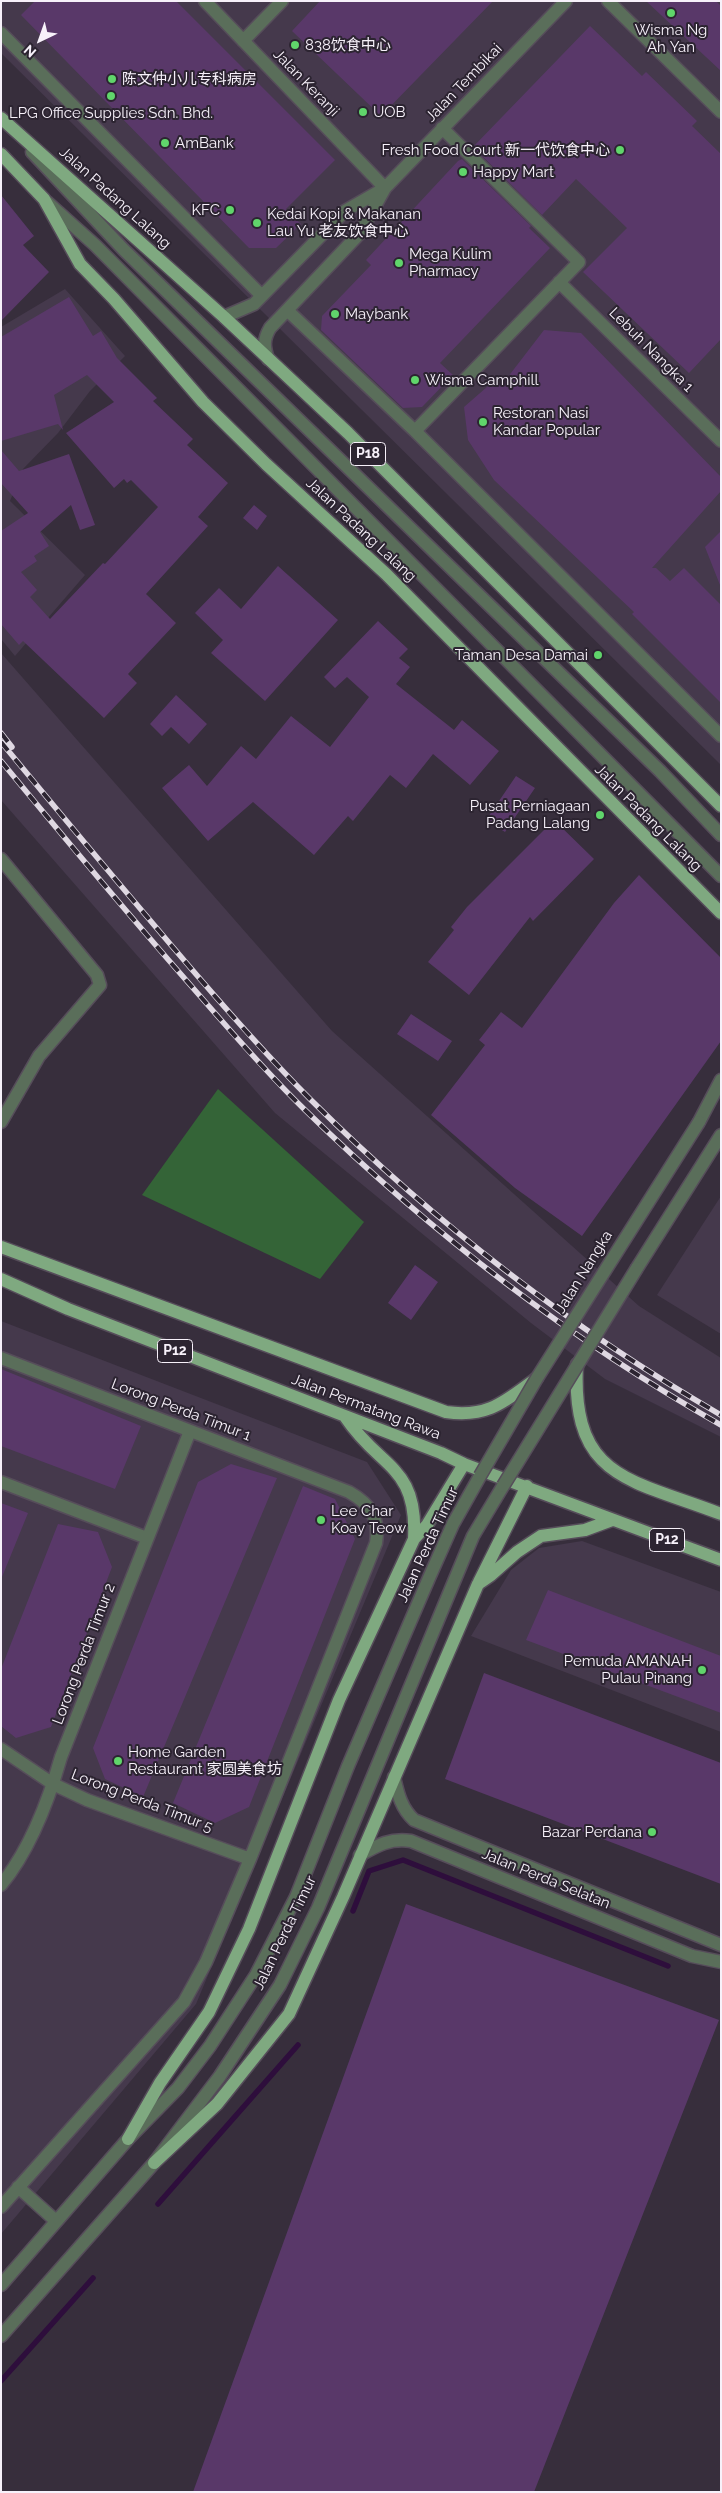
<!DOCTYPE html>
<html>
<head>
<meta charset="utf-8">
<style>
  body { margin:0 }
  #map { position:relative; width:722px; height:2493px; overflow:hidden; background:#372e3c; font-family:Raleway,sans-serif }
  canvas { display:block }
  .frame { position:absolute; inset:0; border:2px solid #f7f1fa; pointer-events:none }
  .north { position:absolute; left:15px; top:15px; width:50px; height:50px; -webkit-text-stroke:4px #2c2431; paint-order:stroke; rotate:222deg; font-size:14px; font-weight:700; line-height:20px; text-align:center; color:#f7f1fa }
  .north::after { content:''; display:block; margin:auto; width:18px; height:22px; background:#f7f1fa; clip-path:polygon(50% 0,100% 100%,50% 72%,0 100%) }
</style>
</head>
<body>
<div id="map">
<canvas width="722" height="2493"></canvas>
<div class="frame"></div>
<div class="north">N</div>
</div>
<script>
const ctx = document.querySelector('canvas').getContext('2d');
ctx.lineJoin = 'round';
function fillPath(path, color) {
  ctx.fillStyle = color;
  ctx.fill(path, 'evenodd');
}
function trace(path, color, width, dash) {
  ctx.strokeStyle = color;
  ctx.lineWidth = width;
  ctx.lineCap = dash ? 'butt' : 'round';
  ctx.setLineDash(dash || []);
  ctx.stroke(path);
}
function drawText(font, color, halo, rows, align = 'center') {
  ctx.font = font + ' Raleway,"Noto Sans SC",sans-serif';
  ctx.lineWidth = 4;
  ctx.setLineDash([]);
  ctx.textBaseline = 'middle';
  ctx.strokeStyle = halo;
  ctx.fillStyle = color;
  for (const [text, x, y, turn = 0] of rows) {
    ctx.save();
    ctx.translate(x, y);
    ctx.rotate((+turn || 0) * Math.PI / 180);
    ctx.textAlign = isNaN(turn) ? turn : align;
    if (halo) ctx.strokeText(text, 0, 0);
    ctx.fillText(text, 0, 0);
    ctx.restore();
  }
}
fillPath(new Path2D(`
  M1,1H721V765L1,53Z
  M65,289L125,356L90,391L58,433L23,469L10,501L85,575L15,656L1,639V327Z
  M1,653L332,1031L639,1306L721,1358V1437L605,1379L531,1323L275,1113L1,800Z
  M721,1196V1334L657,1295Z
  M1,1321L367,1462L401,1515L196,2004L1,2234Z
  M582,1541L721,1592V1732L471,1636L511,1570L539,1548Z`), '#45394c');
fillPath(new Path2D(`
  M218,1089L364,1222L320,1279L142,1195Z`), '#346437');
trace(new Path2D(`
  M353,1911L369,1871L403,1860L668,1966
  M158,2204L298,2045
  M1,2381L93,2278`), '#2e0e3c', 5.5);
fillPath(new Path2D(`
  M35,1H176L335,160L286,209L301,224L276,248H249L21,15Z
  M320,1H493L381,116L292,31Z
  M646,1H716L721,6V71Z
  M590,26L642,76L646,72L697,121L692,126L721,154V339L689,373L583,272L627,228L576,179L542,215L473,147Z
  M462,159L531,226L529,228L550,248L440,363L453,375L422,407L403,408L321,330L322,316L371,265L366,260L458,161Z
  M1,195L34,236L23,245L49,272L1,321Z
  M69,297L93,336L101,331L117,358L157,398L153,401L193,439L187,445L228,483L198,517L208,526L146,594L176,623L128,674L137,683L104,718L23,641L19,645L1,624V531L28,513L1,483V450L19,471L69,454L95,525L80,530L71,505L40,532L49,546L34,556L37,561L21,572L37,590L30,597L50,619L103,563L105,564L158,507L131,480L127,483L124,479L114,488L66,433L114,402L87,375L54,395L63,430L58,424L1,441V337Z
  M544,330L581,333L721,477V491L652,568H656L670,581L684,568L721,605V703L632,614L634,612L494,480L468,440L464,407L495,380L501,386Z
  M254,505L267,516L257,530L243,518Z
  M721,531V585H720L705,547Z
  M278,566L338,620L265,701L211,653L223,640L195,613L219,588L241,609Z
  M378,621L408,649L399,658L410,667L396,684L454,730L462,720L499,751L470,785L433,754L406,788L390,775L353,821L348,816L314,855L253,802L208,841L162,788L189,765L207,786L241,746L256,759L291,716L330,747L369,697L347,677L335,688L324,677Z
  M176,695L207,724L189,744L171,727L162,736L150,724Z
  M516,776L535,788L505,832L486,820Z
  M554,820L594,859L533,921L530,917L469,995L428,962L454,930L451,927L467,907Z
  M639,875L721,958V1041L582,1236L515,1188L431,1115L485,1045L479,1040L501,1012L522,1028L614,903Z
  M411,1014L452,1041L438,1061L397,1034Z
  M415,1265L438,1282L411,1320L388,1303Z
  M1,1369L141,1426L115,1489L1,1446Z
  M231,1464L277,1478L143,1797L105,1779L93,1748L198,1482Z
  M303,1486L335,1499L355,1539L249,1807L215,1823L173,1803Z
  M1,1503L28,1513L2,1577H1Z
  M58,1524L98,1532L112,1567L51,1727L16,1738L1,1726V1669Z
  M548,1590L721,1656V1713L526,1640Z
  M484,1673L721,1763V1884L445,1779Z
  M406,1904L719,2020L534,2492H193Z`), '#593869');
const minor = new Path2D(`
  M205,1L385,188
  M608,1L721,112
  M1,33L262,296
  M243,41L282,1
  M32,152L124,250L660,771L721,835
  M47,202L95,245L721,876
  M559,282L721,441
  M287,310L415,431L721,736
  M224,317L254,304L345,211L385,188
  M268,359C264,347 263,340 270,328L360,233L385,188L566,1
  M415,431L579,262L442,128
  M1,859L97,975L100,985L39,1056L1,1122
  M699,1122L721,1080
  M637,1268L721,1135
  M1,1358L349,1492C370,1504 380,1518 376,1543L250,1859L206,1962L184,2002L1,2207
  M1,1482L147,1538
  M1,1749L53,1784L87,1800L250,1859
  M394,1777C398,1794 401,1808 414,1820L721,1945
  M360,1855C378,1845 390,1838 411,1841L692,1956L721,1962
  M1,1885C29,1851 49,1799 61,1757L190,1431
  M18,2187L56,2221
  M1,2285L128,2139L178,2088L210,2046L256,1975L296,1897L348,1766L429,1578L453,1524L480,1476
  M1,2336L154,2163L220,2076L280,1985L318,1908L473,1536L503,1486`);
const major = new Path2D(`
  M1,118L224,317L348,433L721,806
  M1,154L44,199L80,264L114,299L203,402L266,464L386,574L721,913
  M1,1247L446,1412C489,1418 505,1401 537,1378
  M1,1279L68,1309L441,1453L464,1464L721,1560
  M577,1364C571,1480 631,1479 721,1514
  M414,1539L427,1525L464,1464
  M479,1582L527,1486
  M128,2139L160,2083L209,2012L249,1929L339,1700L414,1539C418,1465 380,1469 346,1418
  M154,2163L217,2104L289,2014L343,1897L478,1584L491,1575L517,1552L541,1536L585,1530L612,1520`);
trace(minor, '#564d5a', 15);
trace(major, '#564d5a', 15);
trace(minor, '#5a6e5a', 12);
trace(major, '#7fa980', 12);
const rail = new Path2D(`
  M1,733L12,747
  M1,742C57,810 114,878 171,945C216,998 262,1051 311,1100C433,1221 572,1329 721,1415
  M1,761C66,840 132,919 200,996C233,1034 267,1073 304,1109C428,1230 569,1339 721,1425`);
trace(rail, '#dfd8e2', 5.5);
trace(rail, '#2c2431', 4, [11]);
const minorBridge = new Path2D(`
  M480,1476L537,1378L699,1122
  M503,1486L637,1268`);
trace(minorBridge, '#564d5a', 15, []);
trace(minorBridge, '#5a6e5a', 12);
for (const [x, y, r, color] of [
  [671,13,5,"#60d56b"],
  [295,45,5,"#60d56b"],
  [112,79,5,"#60d56b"],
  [111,96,5,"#60d56b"],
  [363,112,5,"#60d56b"],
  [165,143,5,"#60d56b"],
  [620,150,5,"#60d56b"],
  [463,172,5,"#60d56b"],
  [230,210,5,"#60d56b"],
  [257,223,5,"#60d56b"],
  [399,263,5,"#60d56b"],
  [335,314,5,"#60d56b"],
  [415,380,5,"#60d56b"],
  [483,422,5,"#60d56b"],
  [598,655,5,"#60d56b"],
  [600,815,5,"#60d56b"],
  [321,1520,5,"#60d56b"],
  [702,1670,5,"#60d56b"],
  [118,1761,5,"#60d56b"],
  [652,1832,5,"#60d56b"]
]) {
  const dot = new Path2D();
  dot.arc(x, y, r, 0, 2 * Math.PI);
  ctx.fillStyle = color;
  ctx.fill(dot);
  trace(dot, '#2c2431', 2);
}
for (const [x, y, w] of [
  [368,454,35],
  [175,1351,35],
  [667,1540,35]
]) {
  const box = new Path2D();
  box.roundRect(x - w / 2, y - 11.5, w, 23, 4);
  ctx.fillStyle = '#2c2431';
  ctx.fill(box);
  trace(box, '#f7f1fa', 1);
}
drawText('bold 14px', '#f7f1fa', null, [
  ["P18",368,454],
  ["P12",175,1351],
  ["P12",667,1540]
]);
drawText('15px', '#f7f1fa', '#2c2431', [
  ["Wisma Ng",671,30,"center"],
  ["Ah Yan",671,47,"center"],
  ["838饮食中心",305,45],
  ["陈文仲小儿专科病房",122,79],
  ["UOB",373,112],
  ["LPG Office Supplies Sdn. Bhd.",111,113,"center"],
  ["AmBank",175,143],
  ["Fresh Food Court 新一代饮食中心",610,150,"right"],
  ["Happy Mart",473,172],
  ["KFC",220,210,"right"],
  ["Kedai Kopi & Makanan",267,214],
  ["Lau Yu 老友饮食中心",267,231],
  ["Mega Kulim",409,254],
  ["Pharmacy",409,271],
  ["Maybank",345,314],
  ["Wisma Camphill",425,380],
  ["Restoran Nasi",493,413],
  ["Kandar Popular",493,430],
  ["Taman Desa Damai",588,655,"right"],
  ["Pusat Perniagaan",590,806,"right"],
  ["Padang Lalang",590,823,"right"],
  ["Lee Char",331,1511],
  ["Koay Teow",331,1528],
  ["Pemuda AMANAH",692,1661,"right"],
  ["Pulau Pinang",692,1678,"right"],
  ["Home Garden",128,1752],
  ["Restaurant 家圆美食坊",128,1769],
  ["Bazar Perdana",642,1832,"right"]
], 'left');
drawText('15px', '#f7f1fa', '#2c2431', [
  ["Jalan Keranji",306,83,46],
  ["Jalan Tembikai",464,83,-46],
  ["Jalan Padang Lalang",115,198,42],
  ["Lebuh Nangka 1",651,350,45],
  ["Jalan Padang Lalang",361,530,43],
  ["Jalan Padang Lalang",648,818,45],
  ["Jalan Nangka",584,1272,-58],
  ["Jalan Permatang Rawa",366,1407,21],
  ["Lorong Perda Timur 1",181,1410,21],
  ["Jalan Perda Timur",428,1545,-65],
  ["Lorong Perda Timur 2",84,1654,-69],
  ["Lorong Perda Timur 5",142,1801,21],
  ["Jalan Perda Selatan",546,1879,22],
  ["Jalan Perda Timur",285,1933,-64]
]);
</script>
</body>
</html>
